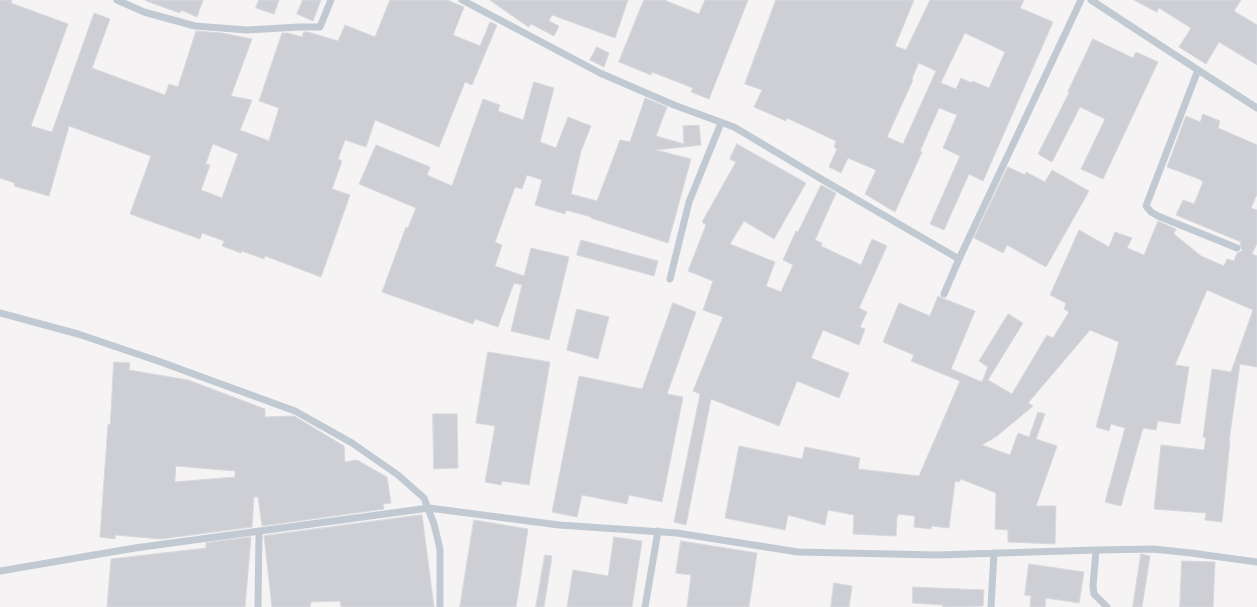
<!DOCTYPE html>
<html>
<head>
<meta charset="utf-8">
<style>
  body { margin:0 }
  canvas { display:block; background:#f5f3f3 }
</style>
</head>
<body>
<canvas width="1257" height="607"></canvas>
<script>
const ctx = document.querySelector('canvas').getContext('2d');
ctx.lineJoin = 'round';
function fillPath(path, color) {
  ctx.fillStyle = color;
  ctx.fill(path, 'evenodd');
}
function trace(path, color, width, dash) {
  ctx.strokeStyle = color;
  ctx.lineWidth = width;
  ctx.lineCap = dash ? 'butt' : 'round';
  ctx.setLineDash(dash || []);
  ctx.stroke(path);
}
const building = new Path2D(`
  M0,0H12L11,3L68,24L31,126L52,132L94,13L110,19L92,68L165,95L169,84L178,87L196,31L222,33L252,39L231,96L252,100L240,130L269,141L279,108L259,101L282,33H288L302,37L304,32H308L338,41L345,25L375,37L390,0H447L464,7L453,35L480,46L490,22L497,25L472,85L465,82L439,147L375,120L366,147L345,140L338,159L342,161L332,189L350,195L321,277L265,256L264,259L242,251L241,253L222,246L224,241L202,233L200,239L130,214L151,156L69,126L49,196L14,186L15,183L0,178ZM213,144L238,154L222,198L201,190L210,165L206,164Z
  M146,0H203L197,17L181,10L180,13L146,1Z
  M259,0H279L274,14L256,8Z
  M303,0H321L313,21L297,14Z
  M490,0H628L615,38L552,15L549,21L559,26L554,36L531,24L529,27Z
  M644,0H664L699,14L705,0H748L709,99L691,92L693,88L652,72L651,75L619,62Z
  M776,0H914L895,46L906,50L930,0H1024L1020,8L1053,22L983,181L969,174L944,230L930,224L960,156L943,148L957,115L939,108L920,151L922,152L895,212L865,194L876,170L848,158L841,173L829,167L837,149L834,147L836,141L787,118L786,121L754,107L762,90L745,84ZM965,33L1005,52L989,88L972,81V83L961,78L956,89L941,83ZM919,63L936,71L903,144L887,137L913,80L912,79Z
  M1134,0H1241L1234,11L1257,25V65L1219,42L1206,64L1179,47L1191,28L1159,8L1157,12Z
  M1093,39L1133,58L1136,52L1158,62L1103,179L1081,169L1105,119L1080,107L1052,162L1038,154L1069,93L1068,92Z
  M597,47L609,53L604,67L590,60Z
  M534,82L554,88L540,142L556,148L568,117L591,126L581,151L571,194L597,201L620,140L630,142L645,98L667,107L656,136L684,144L683,126L699,125L701,145L656,150L691,159L668,243L591,218V217L566,210L565,214L535,205L542,180L527,175L522,189L515,187L495,242L502,245L495,266L524,276L531,248L569,257L549,340L511,331L522,285L514,283L498,327L475,319L473,324L382,292L406,227L408,228L416,208L359,184L376,145L430,167L427,175L452,186L483,99L500,105L498,111L523,120Z
  M1203,114L1220,121L1218,128L1257,145V194L1251,208L1257,210V243L1252,254L1257,256V367L1240,364L1229,441H1230L1222,522L1205,520L1206,513L1154,509L1161,445L1204,450L1206,438L1203,437L1212,369L1231,372L1253,310L1207,290L1175,365L1189,367L1180,424L1158,421L1156,430L1143,428L1121,506L1105,502L1125,428L1111,424L1109,431L1096,427L1119,342L1090,330L1028,403L1033,406L997,436L982,445L1010,455L1018,433L1029,437L1038,412L1045,414L1036,439L1057,446L1036,506H1056L1055,544L1008,542V530L995,529L996,493L961,479L959,482L955,481L949,528L932,526L931,529L914,527L915,516L898,514V516H897L896,536L853,534L854,515L828,510L825,525L788,515L785,530L725,518L739,446L802,459L805,447L860,458L858,469L919,476L960,381L911,361L914,355L883,342L899,303L930,316L938,296L942,298L975,311L951,369L982,382L988,367L979,361L1008,314L1023,323L988,380L1012,394L1047,335L1053,338L1069,312L1064,309L1066,303L1050,295L1079,230L1109,247L1115,232L1132,238L1127,248L1144,255L1158,221L1176,229L1174,234L1201,256L1224,266L1227,259L1234,261L1237,253L1240,252L1242,250L1240,244L1241,242L1176,215L1183,200L1194,204L1203,182L1199,179L1167,167L1186,116L1200,122Z
  M737,144L806,183L774,239L744,221L730,244L775,262L766,286L781,292L793,265L783,260L796,231L798,232L821,185L836,193L815,240L822,243L821,246L861,265L872,239L887,246L859,308L867,312L860,327L865,329L859,345L823,330L811,358L849,373L839,398L797,381L779,426L711,399L686,525L674,522L700,394L693,391L723,317L703,310L713,281L688,271L706,225L702,222L736,162L730,159Z
  M1008,167L1025,175L1026,172L1045,182L1052,170L1089,191L1046,267L1007,245L1003,253L974,238Z
  M581,240L658,261L654,276L577,255Z
  M673,303L696,312L667,394L683,397L662,502L629,495L627,504L582,495L577,517L552,512L579,376L642,389Z
  M577,309L609,317L598,359L567,350Z
  M488,352L550,362L529,485L502,481L501,485L485,482L495,426L476,423Z
  M114,362L130,363L129,370L188,380L265,409V417L294,416L344,446L345,462L357,460L387,477L391,503L383,504L384,509L262,526L258,497H254L252,527L161,539L115,535V539L100,537L108,424L110,425ZM176,466L235,471V477L175,482Z
  M433,414H457L458,468L434,469Z
  M422,515L434,607H341L340,601L311,602L310,607H272L264,536Z
  M474,520L528,529L516,607H460Z
  M251,537L245,607H107L111,559L206,548V543Z
  M614,537L642,541L632,607H567L573,570L608,576Z
  M681,541L757,553L749,607H687L691,575L676,573Z
  M1141,554L1150,556L1142,607H1133Z
  M545,555L552,556L544,607H536Z
  M1182,561L1215,562L1213,607H1180Z
  M1029,564L1084,572L1079,603L1046,598L1045,607H1030L1031,596L1025,595Z
  M834,583L852,586L849,607H831Z
  M913,587L984,590L983,606L943,607V605L913,603Z`);
fillPath(building, '#cdcfd5');
trace(building, '#d7d9de', 1);
trace(new Path2D(`
  M117,0L144,12L195,26L247,30L299,27H320L331,0
  M462,0L600,73L674,105L734,127L823,180L959,259
  M1091,0L1198,70L1146,206L1151,212L1158,216L1237,248
  M1198,70L1257,108
  M670,279L689,202L721,123
  M944,294L959,259L1081,0
  M0,313L78,334L158,361L295,411L352,443L398,475L424,498L434,524L440,549V607
  M1096,550L1153,549L1191,553L1257,562
  M0,571L135,548L429,508L559,525L677,533L798,552L937,555L1096,550L1093,586L1094,594L1107,607
  M258,607L259,531
  M645,607L658,531
  M991,607L994,553`), '#c1cad2', 7);
</script>
</body>
</html>
